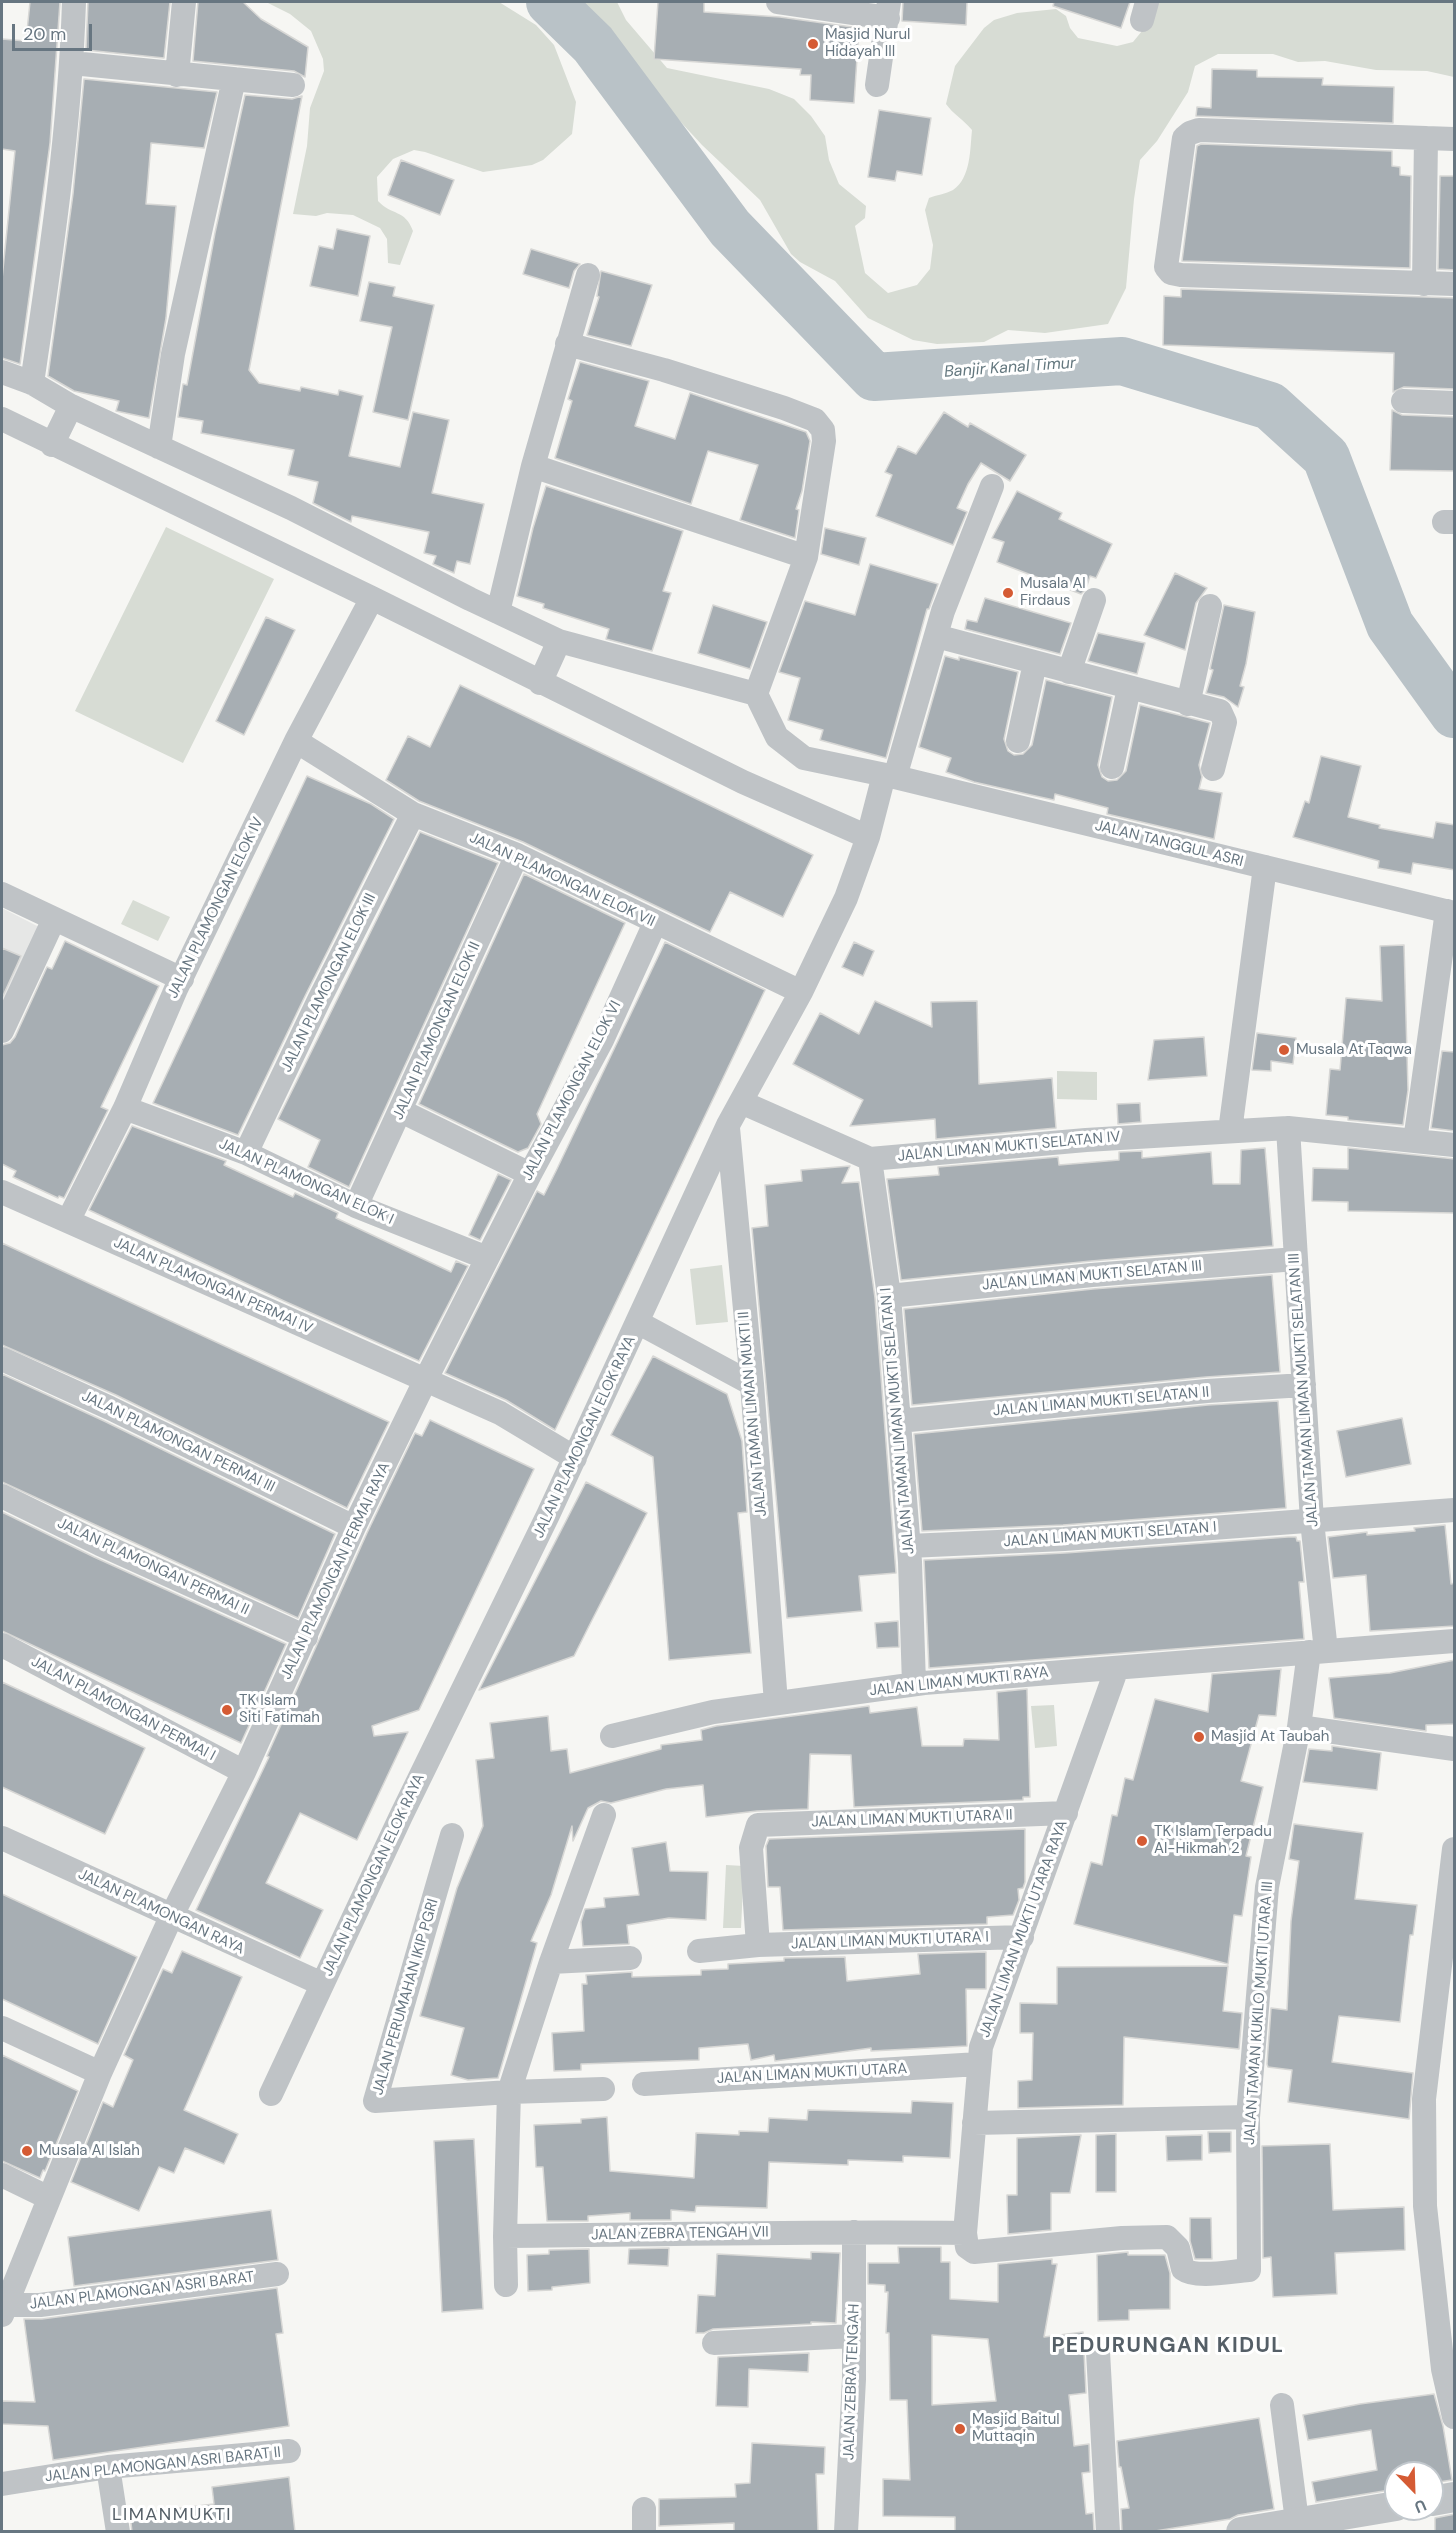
<!DOCTYPE html>
<html>
<head>
<meta charset="utf-8">
<style>
  body { margin:0 }
  #map { position:relative; width:1456px; height:2533px; overflow:hidden; background:#f6f6f3; font-family:"DM Sans",sans-serif }
  canvas { display:block }
  .frame { position:absolute; inset:0; border:3px solid #677681; pointer-events:none }
  .north { position:absolute; left:1384px; top:2461px; width:60px; height:60px; box-sizing:border-box; background:#fff; border:2px solid #c2c8cd; border-radius:50%; rotate:157deg; font-size:16px; font-weight:700; line-height:24px; text-align:center; color:#677681 }
  .north::after { content:''; display:block; margin:auto; width:21px; height:27px; background:#d55b34; clip-path:polygon(50% 0,100% 100%,50% 72%,0 100%) }
  .scale { position:absolute; left:12px; top:24px; width:80px; height:27px; box-sizing:border-box; border:3px solid #677681; border-top:0; padding-left:8px; font-size:18px; line-height:21px; white-space:nowrap; color:#677681; -webkit-text-stroke:4px #fff; paint-order:stroke }
</style>
</head>
<body>
<div id="map">
<canvas width="1456" height="2533"></canvas>
<div class="frame"></div>
<div class="north">U</div>
<div class="scale">20 m</div>
</div>
<script>
const ctx = document.querySelector('canvas').getContext('2d');
ctx.lineJoin = 'round';
function fillPath(path, color) {
  ctx.fillStyle = color;
  ctx.fill(path, 'evenodd');
}
function trace(path, color, width, dash) {
  ctx.strokeStyle = color;
  ctx.lineWidth = width;
  ctx.lineCap = dash ? 'butt' : 'round';
  ctx.setLineDash(dash || []);
  ctx.stroke(path);
}
function drawText(font, color, halo, rows, align = 'center') {
  ctx.font = font + ' "DM Sans",sans-serif';
  ctx.lineWidth = 6;
  ctx.setLineDash([]);
  ctx.textBaseline = 'middle';
  ctx.strokeStyle = halo;
  ctx.fillStyle = color;
  for (const [text, x, y, turn = 0] of rows) {
    ctx.save();
    ctx.translate(x, y);
    ctx.rotate((+turn || 0) * Math.PI / 180);
    ctx.textAlign = isNaN(turn) ? turn : align;
    if (halo) ctx.strokeText(text, 0, 0);
    ctx.fillText(text, 0, 0);
    ctx.restore();
  }
}
fillPath(new Path2D(`
  M2,908L41,928L2,1016Z`), '#e6e7e6');
fillPath(new Path2D(`
  M266,2H499L536,25L554,45L576,102L572,134L543,160L532,165L483,172L425,152L414,150L393,159L377,177L378,201C392,216 405,209 413,231L400,265L388,263L387,239L380,228L353,215L327,213L316,216L293,214L307,146L310,108L324,71L323,59L311,31L290,14Z
  M570,2H617L626,20L667,68L769,89L794,99L811,116L825,136L829,160L839,184L866,206L865,218L855,226L865,273L888,293L917,285L930,269L933,245L925,210L929,198C936,195 946,194 953,190C971,178 970,149 972,130C964,120 953,114 946,104L955,66L984,28L994,20L1017,13L1056,9L1066,16L1070,28L1078,38L1117,46L1133,42L1155,15L1158,2H1454V77L1427,71L1376,70L1325,61L1298,62L1273,54H1218L1195,66L1188,92L1157,141L1140,160L1134,199L1126,288L1108,324L1045,333L1008,330L984,342L937,344L913,340L868,318L835,281L800,262L791,254L760,200L702,145Z
  M166,527L274,579L183,763L75,711Z
  M133,900L170,917L158,941L121,924Z
  M1057,1071L1097,1072V1100L1057,1099Z
  M722,1265L728,1322L696,1325L690,1269Z
  M1054,1705L1057,1746L1035,1748L1031,1706Z
  M726,1865L744,1866L741,1928H723Z`), '#d7dcd4');
trace(new Path2D(`
  M550,2L593,44L730,228L874,377L1122,361L1270,406L1326,457L1390,625L1454,714`), '#b9c2c7', 48);
const building = new Path2D(`
  M30,2H60L50,143L20,364L2,358V279L15,151L2,149V39L26,41Z
  M88,2H170L164,58L86,50Z
  M198,2H243L261,19L308,47L305,77L294,71L193,61Z
  M658,2H704V12L780,17L859,28L854,103L810,100L811,75H800L801,69L654,59Z
  M903,2H967L966,25L902,21Z
  M1054,2H1130L1121,28L1053,6Z
  M1212,69L1257,70V77L1323,78L1322,85L1394,87L1393,123L1196,116L1197,107L1211,108Z
  M84,79L217,92L204,148L151,143L146,204L176,206L166,318L149,418L116,411L119,401L74,391L48,376L73,194Z
  M245,95L292,99L302,96L249,370L259,383L300,391L301,387L338,395L339,390L363,396L349,456L400,467L413,412L449,420L432,493L484,504L470,564L457,561L454,573L433,564L436,556L424,553L429,532L352,516L351,522L313,503L318,482L288,475L294,450L201,433L203,421L178,417L183,384L187,385L215,233Z
  M879,110L931,118L922,175L897,171L895,181L868,177Z
  M1201,144L1392,151V166L1400,167V175L1411,176L1410,268L1182,261L1197,146Z
  M401,160L454,180L440,215L388,195Z
  M1440,176H1455V270L1438,269Z
  M337,229L370,236L358,296L310,286L319,246L333,249Z
  M531,249L580,264L574,271L569,288L523,274Z
  M601,271L652,285L631,346L587,335L599,297L597,296Z
  M369,282L395,287L393,296L434,305L408,420L373,412L392,327L360,321Z
  M1181,289L1455,298V389L1404,387L1393,392L1394,353L1163,345L1164,296L1181,297Z
  M580,362L649,381L635,426L675,439L690,393L806,432L810,441L802,491L796,509L799,510L795,538L740,520L758,465L708,451L691,504L555,458L572,401L568,399Z
  M1392,410L1402,415L1455,417V471L1390,470Z
  M944,412L968,427L970,423L1026,455L1010,481L981,463L968,484L957,508L967,512L953,545L876,516L892,475L885,472L898,446L916,454Z
  M546,486L683,531L663,591L671,593L652,651L606,639L609,629L543,608L544,604L517,596L533,528Z
  M1017,491L1062,513L1059,519L1112,544L1096,578L1090,576L1086,589L1081,594L997,562L1004,542L992,538Z
  M825,528L866,538L859,565L821,554Z
  M870,564L938,584L929,609H927L886,758L820,740L823,730L788,720L800,678L779,672L805,601L855,615Z
  M1175,573L1207,588L1196,603L1185,650L1144,635Z
  M985,598L1071,623L1060,654L965,629L967,620L977,622Z
  M713,605L767,622L750,669L698,653Z
  M1224,605L1255,612L1246,664L1240,686L1244,687L1238,707L1224,697L1206,693L1213,670L1210,669Z
  M266,617L295,630L244,735L216,721Z
  M1098,633L1145,643L1137,674L1088,661Z
  M945,656L959,660V657L1018,672L1004,739L1008,751L1014,755L1023,754L1032,745L1046,680L1112,697L1098,765L1102,777L1108,781L1117,780L1126,771L1140,705L1210,723L1199,765L1202,777L1199,789L1222,793L1214,839L1107,814L1108,808L1055,794L1054,800L1031,795L974,782L946,772L951,758L919,747Z
  M460,685L813,855L783,917L730,892L710,932L523,842L419,801L386,780L408,736L430,747Z
  M1321,756L1361,766L1348,817L1380,825L1379,828L1433,838L1436,822L1455,825V870L1413,863L1411,874L1378,868L1379,861L1293,837L1305,801L1309,803Z
  M307,776L371,804L394,819L306,994L238,1135L153,1103Z
  M420,832L498,863L349,1187L308,1167L320,1140L278,1119Z
  M524,874L625,923L537,1114L541,1124L528,1148L518,1152L419,1104Z
  M65,941L159,986L101,1107L108,1110L64,1198L59,1196L58,1198L13,1177L16,1171L2,1164V1045L10,1043L15,1037L47,967L52,969Z
  M665,942L765,990L555,1430L506,1400L445,1373L537,1191L544,1195L556,1171Z
  M854,942L874,951L863,976L842,967Z
  M1404,945L1408,1090L1403,1125L1348,1120V1117L1326,1115L1330,1069L1340,1070L1346,998L1382,1001L1380,946Z
  M2,948L21,956L2,998Z
  M875,1001L932,1027L931,1002L977,1001L979,1084L1052,1078L1056,1128L936,1139L935,1119L850,1126L863,1100L793,1064L820,1013L859,1034Z
  M1257,1033L1296,1038L1293,1064L1271,1061V1071L1252,1070Z
  M1204,1037L1207,1076L1148,1080L1154,1040Z
  M1442,1051L1455,1052V1131L1431,1128Z
  M1140,1103L1141,1122L1118,1124L1117,1104Z
  M132,1126L226,1161L224,1165L293,1197L295,1193L338,1213L336,1218L451,1272L456,1261L468,1266L419,1361L284,1301L89,1210Z
  M1265,1148L1273,1246L1091,1261L901,1280L887,1179L939,1175L938,1167L1058,1157L1059,1165L1119,1160V1152L1142,1151V1158L1211,1152L1213,1184H1240L1241,1150Z
  M1348,1148L1455,1159V1213L1348,1211V1202L1312,1201L1313,1168L1348,1169Z
  M850,1166L842,1183L859,1182L875,1298L896,1573L859,1576L862,1611L787,1618L752,1228L768,1226L765,1185L802,1181L801,1170Z
  M498,1174L511,1180L480,1240L469,1235Z
  M2,1243L389,1422L347,1508L116,1395L2,1345Z
  M1272,1275L1280,1372L1206,1377L912,1405L904,1309L1093,1289Z
  M653,1356L727,1394L742,1441L747,1512L738,1513L751,1653L669,1660L653,1457L611,1435Z
  M2,1374L104,1421L335,1534L298,1618L2,1482Z
  M1278,1401L1286,1508L1063,1525L922,1531L914,1434L1208,1405Z
  M1402,1418L1411,1464L1346,1477L1337,1431Z
  M430,1420L534,1469L419,1710L372,1726L374,1736L408,1732L357,1840L300,1813L266,1883L323,1910L300,1958L196,1910L269,1757L267,1756L367,1533L415,1433L422,1436Z
  M586,1482L647,1513L591,1622L574,1656L479,1690Z
  M2,1512L94,1557L286,1644L241,1743L2,1631Z
  M1445,1525L1451,1584L1455,1583V1626L1370,1631L1366,1575L1333,1578L1328,1537L1367,1532V1535L1415,1531L1414,1528Z
  M1288,1537H1296L1297,1541H1300L1304,1582H1299L1304,1639L929,1668L924,1560L1065,1553Z
  M898,1621L899,1647L877,1648L875,1623Z
  M1455,1660V1724L1426,1725V1731L1334,1718L1329,1678L1390,1673Z
  M1281,1669L1276,1716L1259,1715L1241,1781L1263,1787L1246,1856L1251,1857L1242,1916L1234,1915L1228,1964L1074,1924L1091,1862L1102,1865L1112,1815L1117,1816L1125,1778L1133,1780L1155,1699L1208,1712L1212,1674Z
  M2,1682L145,1748L105,1834L2,1787Z
  M1027,1689L1030,1797H1023V1800L854,1807L851,1755L810,1754L808,1809L757,1811L706,1817L703,1785L666,1789L611,1803L601,1801L588,1808L573,1841L572,1826L551,1895L531,1941L537,1943L498,2078L468,2080L451,2075L464,2028L420,2016L457,1888L483,1826L476,1760L494,1758L490,1723L548,1716L551,1751L567,1749L570,1773L661,1749V1745L702,1740L701,1730L716,1726L869,1706L870,1713L917,1707L922,1746H963L964,1739L999,1740L997,1692Z
  M1332,1746L1381,1753L1377,1790L1303,1782L1309,1749L1332,1751Z
  M1294,1824L1363,1833L1355,1899L1417,1905L1413,1935H1410L1400,2022L1339,2016L1332,2062L1413,2073L1409,2119L1288,2102L1292,2070L1268,2067L1267,2064L1271,2008L1287,2010L1291,1921L1299,1861L1289,1859Z
  M1025,1829V1882L1023,1888L1018,1889L1019,1900L1013,1915L987,1917V1924L783,1930L780,1887H768L766,1846L769,1839Z
  M666,1842L670,1871L708,1872L706,1920L669,1918L627,1925L629,1944L583,1946L581,1922L585,1909L605,1907L604,1898L639,1895L632,1848Z
  M2,1894L137,1957L98,2044L2,1999Z
  M182,1951L242,1977L184,2110L238,2134L224,2164L185,2148L174,2173L159,2167L139,2211L71,2182L103,2102L113,2107L133,2060L124,2055L163,1969L172,1973Z
  M986,1952V1989H966L967,2046L871,2051V2048L775,2061L774,2055L751,2060L748,2044L699,2048V2060L581,2064V2070L554,2071L552,2033L584,2031L582,1984H587L586,1975L632,1972V1977L701,1975V1970L728,1969V1964L784,1961V1958L845,1957L847,1981L920,1974L918,1954Z
  M1228,1966L1223,2011L1242,2013L1239,2049L1124,2037L1123,2105L1018,2108V2081L1032,2080L1033,2033H1020V2003L1057,2004V1967Z
  M2,2055L78,2091L45,2171L43,2170L40,2178L2,2161Z
  M912,2101L953,2103L950,2158L903,2156V2162L848,2160V2165L769,2162L767,2208L696,2206L695,2212L671,2210V2220H630V2213L588,2216V2221H547L543,2167H536L534,2125L581,2123V2119L607,2117L610,2171L694,2178L696,2133L739,2135V2131L768,2132L769,2118L807,2120L808,2110L911,2113Z
  M1208,2132H1231V2152L1209,2153Z
  M1116,2134V2192H1096V2135Z
  M1081,2135L1070,2193H1051V2230L1008,2234L1007,2195H1017V2138Z
  M1202,2135V2160L1167,2161L1166,2136Z
  M474,2139L483,2309L442,2312L434,2141Z
  M1330,2144L1333,2210L1404,2207L1405,2250L1335,2253L1337,2294L1273,2297L1271,2257L1263,2258L1262,2146Z
  M271,2210L278,2260L74,2286L68,2237Z
  M1190,2218H1211L1212,2259H1195L1190,2241Z
  M898,2247H941V2262H950V2299L998,2302V2264L1052,2259V2264H1057L1044,2337L1083,2332L1086,2393L1069,2395L1074,2446L1089,2444L1090,2472L1082,2473L1086,2514L1093,2513L1094,2532H955V2517L883,2516V2479L910,2480L907,2400H890L889,2333H886L888,2292H885V2285L868,2284V2263H899ZM932,2335L988,2339L996,2401L932,2405Z
  M669,2248L668,2266L628,2264L629,2249Z
  M589,2249L590,2283L552,2287V2290L528,2291L527,2255L549,2254V2250Z
  M811,2252L840,2253L836,2323L811,2322V2324L713,2329L704,2333H696L698,2295L715,2296L717,2254L811,2259Z
  M1128,2252V2255H1165L1170,2273V2309L1129,2310V2320L1098,2321L1097,2255Z
  M277,2288L283,2333L276,2334L289,2426L53,2460L48,2426L2,2424V2401L35,2402L24,2319H42Z
  M809,2353L808,2372L749,2369L748,2407L716,2406L718,2357Z
  M1434,2394L1443,2426L1452,2480L1432,2483V2473H1396V2489L1316,2502L1312,2482L1377,2470L1371,2430L1308,2440L1303,2415L1360,2404Z
  M1259,2418L1274,2509L1238,2515L1230,2519L1149,2532H1122L1121,2509L1129,2508L1121,2467H1119L1117,2441Z
  M752,2443L825,2447L824,2474H816L818,2532H734V2523L659,2526V2499L736,2497L735,2484L750,2483Z
  M289,2477L295,2532H132L130,2514L214,2504L212,2487Z
  M1455,2514V2532H1435V2518Z`);
fillPath(building, '#a7aeb3');
trace(building, '#d7d7d5', 1.5);
trace(new Path2D(`
  M778,2L888,18
  M1142,20L1147,2
  M72,63L293,85
  M177,75L184,2
  M877,85L889,2
  M1454,139L1199,130L1190,133L1184,138L1166,267L1171,273L1181,275L1454,284
  M1424,284L1426,138
  M567,344L664,370L784,408L815,420L823,430L824,441L806,557L756,694
  M2,372L32,383L71,406L291,508L470,599L559,641L756,694L777,737L804,758L895,777L1454,913
  M32,383C51,256 70,129 74,2
  M1403,401L1454,403
  M2,419L372,598L743,782L868,837
  M52,445L71,406
  M159,447L173,354L234,79
  M533,466L806,557
  M1444,522H1454
  M498,612L533,466L588,275
  M936,636L1220,711L1225,722L1213,769
  M1069,672L1094,600
  M540,683L559,641
  M1188,704L1210,606
  M296,741L413,814L517,855L801,992
  M1018,741L1035,663
  M1112,767L1129,688
  M895,777L943,611L992,486
  M2,894L182,979
  M2,1031L54,919
  M741,1102L870,1159L1086,1140L1288,1128L1454,1145
  M125,1108L246,1153L356,1206L487,1258
  M401,1111L530,1174
  M728,1128L752,1384L776,1703
  M1288,1128L1312,1521L1326,1651
  M1230,1131L1265,867
  M1415,1141L1447,911
  M246,1153L319,1000L413,814
  M870,1159L889,1296L910,1562L914,1684
  M2,1192L500,1413L575,1458
  M356,1206L517,855
  M68,1221L125,1108L176,989L296,741L372,598
  M889,1296L1092,1275L1296,1259
  M639,1323L752,1384
  M2,1359L110,1408L354,1527
  M899,1421L1207,1391L1304,1385
  M2,1496L100,1544L306,1637
  M909,1546L1064,1539L1454,1510
  M2,1645L244,1772
  M1117,1668L981,2047L965,2233L967,2247L974,2252L1122,2238L1167,2237L1178,2248L1183,2269C1196,2279 1232,2271 1249,2270L1248,2117L1267,1887L1299,1727L1309,1652
  M1299,1727L1454,1749
  M612,1736L713,1712L924,1683L1454,1641
  M452,1835L375,2101L509,2092L603,2089
  M2,1838L322,1984
  M1454,1849L1424,2099L1425,2206L1443,2369L1454,2417
  M758,1945L751,1848L758,1825L1066,1813
  M699,1951L758,1945L1022,1937
  M551,1962L630,1958
  M2,2028L100,2073
  M644,2084L979,2064
  M271,2094L401,1816L548,1515L728,1125L801,992L846,898L868,837L884,775
  M974,2123L1248,2117
  M2,2175L49,2198
  M505,2236C658,2235 812,2231 965,2233
  M506,2285L505,2236L509,2092L551,1962L604,1815
  M7,2305H40L277,2274
  M2,2315L100,2073L171,1917L244,1772L354,1527L425,1381L530,1174L602,1040L655,923
  M714,2343L854,2336
  M1098,2352L1108,2532
  M1282,2405L1297,2521
  M108,2467L118,2532
  M2,2484L108,2467L289,2451
  M644,2509V2532
  M846,2532L854,2379V2232`), '#bfc3c6', 24);
trace(new Path2D(`
  M1432,2501L1454,2497
  M1241,2532L1396,2506`), '#bfc3c6', 30);
for (const [x, y, r, color] of [
  [813,44,6,"#d55b34"],
  [1008,593,6,"#d55b34"],
  [1284,1050,6,"#d55b34"],
  [227,1710,6,"#d55b34"],
  [1199,1737,6,"#d55b34"],
  [1142,1841,6,"#d55b34"],
  [27,2151,6,"#d55b34"],
  [960,2429,6,"#d55b34"]
]) {
  const dot = new Path2D();
  dot.arc(x, y, r, 0, 2 * Math.PI);
  ctx.fillStyle = color;
  ctx.fill(dot);
  trace(dot, '#fff', 2);
}
drawText('15px', '#677681', '#fff', [
  ["Masjid Nurul",825,35],
  ["Hidayah III",825,52],
  ["Musala Al",1020,584],
  ["Firdaus",1020,601],
  ["Musala At Taqwa",1296,1050],
  ["TK Islam",239,1701],
  ["Siti Fatimah",239,1718],
  ["Masjid At Taubah",1211,1737],
  ["TK Islam Terpadu",1154,1832],
  ["Al-Hikmah 2",1154,1849],
  ["Musala Al Islah",39,2151],
  ["Masjid Baitul",972,2420],
  ["Muttaqin",972,2437]
], 'left');
drawText('15px', '#677681', '#fff', [
  ["JALAN TANGGUL ASRI",1169,844,14],
  ["JALAN PLAMONGAN ELOK VII",562,880,25],
  ["JALAN PLAMONGAN ELOK IV",216,908,-64],
  ["JALAN PLAMONGAN ELOK III",329,983,-64],
  ["JALAN PLAMONGAN ELOK II",437,1031,-66],
  ["JALAN PLAMONGAN ELOK VI",572,1091,-63],
  ["JALAN LIMAN MUKTI SELATAN IV",1009,1147,-5],
  ["JALAN PLAMONGAN ELOK I",306,1182,24],
  ["JALAN LIMAN MUKTI SELATAN III",1092,1276,-5],
  ["JALAN PLAMONGAN PERMAI IV",213,1286,24],
  ["JALAN TAMAN LIMAN MUKTI SELATAN III",1304,1390,-94],
  ["JALAN LIMAN MUKTI SELATAN II",1101,1402,-5],
  ["JALAN TAMAN LIMAN MUKTI II",753,1414,-95],
  ["JALAN TAMAN LIMAN MUKTI SELATAN I",898,1421,-95],
  ["JALAN PLAMONGAN ELOK RAYA",585,1437,-65],
  ["JALAN PLAMONGAN PERMAI III",178,1442,26],
  ["JALAN LIMAN MUKTI SELATAN I",1110,1535,-4],
  ["JALAN PLAMONGAN PERMAI II",153,1567,25],
  ["JALAN PLAMONGAN PERMAI RAYA",336,1571,-65],
  ["JALAN LIMAN MUKTI RAYA",959,1682,-6],
  ["JALAN PLAMONGAN PERMAI I",123,1709,28],
  ["JALAN LIMAN MUKTI UTARA II",912,1819,-2],
  ["JALAN PLAMONGAN ELOK RAYA",374,1875,-65],
  ["JALAN PLAMONGAN RAYA",161,1912,25],
  ["JALAN LIMAN MUKTI UTARA RAYA",1024,1929,-70],
  ["JALAN LIMAN MUKTI UTARA I",890,1941,-2],
  ["JALAN PERUMAHAN IKIP PGRI",406,1997,-74],
  ["JALAN TAMAN KUKILO MUKTI UTARA III",1259,2013,-86],
  ["JALAN LIMAN MUKTI UTARA",812,2074,-3],
  ["JALAN ZEBRA TENGAH VII",680,2234,-1],
  ["JALAN PLAMONGAN ASRI BARAT",142,2291,-7],
  ["JALAN ZEBRA TENGAH",852,2382,-88],
  ["JALAN PLAMONGAN ASRI BARAT II",163,2465,-6]
]);
drawText('italic 16px', '#63777e', '#fff', [
  ["Banjir Kanal Timur",1010,368,-4]
]);
ctx.letterSpacing = '1.5px';
drawText('18px', '#555f67', '#fff', [
  ["LIMANMUKTI",172,2515]
]);
ctx.letterSpacing = '0px';
ctx.letterSpacing = '1.5px';
drawText('bold 21px', '#555f67', '#fff', [
  ["PEDURUNGAN KIDUL",1168,2346]
]);
ctx.letterSpacing = '0px';
</script>
</body>
</html>
